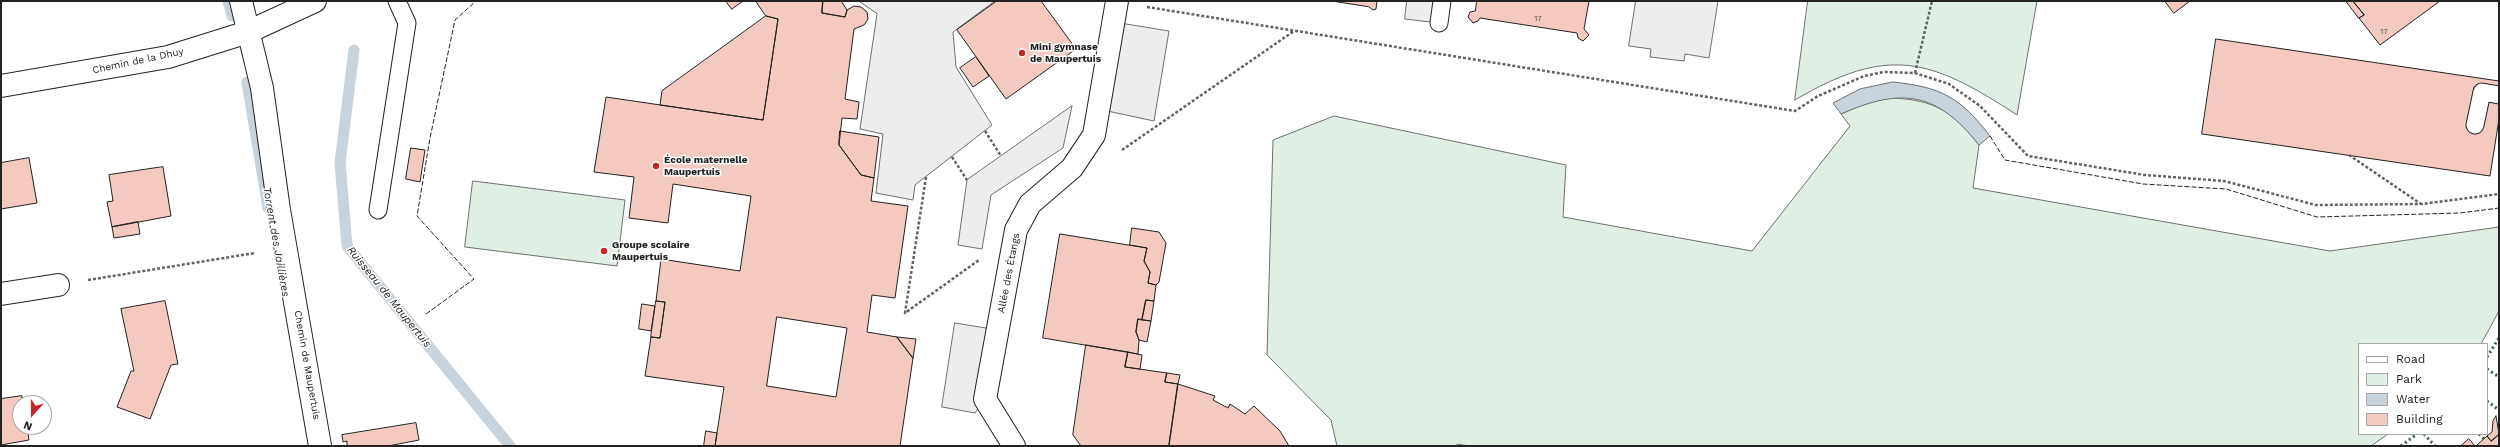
<!DOCTYPE html>
<html>
<head>
<meta charset="utf-8">
<style>
  body { margin:0 }
  #map { position:relative; width:2500px; height:447px; overflow:hidden; background:#fff; font-family:"Work Sans",sans-serif }
  canvas { display:block }
  .frame { position:absolute; inset:0; border:2px solid #222; pointer-events:none }
  .legend { position:absolute; left:2358px; top:343px; width:130px; height:92px; box-sizing:border-box; background:#fff; border:1px solid #a7a7a7; margin:0; padding:5px 7px; list-style:none; font-size:12px; color:#222 }
  .legend li { display:flex; align-items:center; gap:8px; height:20px }
  .legend b { width:20px; border:1px solid #a7a7a7 }
  .north { position:absolute; left:12px; top:395px; width:40px; height:40px; box-sizing:border-box; background:#fff; border:1px solid #a7a7a7; border-radius:50%; rotate:201deg; font-size:11px; font-weight:700; line-height:16px; text-align:center; color:#222 }
  .north::after { content:''; display:block; margin:auto; width:14px; height:18px; background:#c62828; clip-path:polygon(50% 0,100% 100%,50% 72%,0 100%) }
</style>
</head>
<body>
<div id="map">
<canvas width="2500" height="447"></canvas>
<div class="frame"></div>
<ul class="legend">
<li><b style="height:5px;background:#fff"></b>Road</li>
<li><b style="height:11px;background:#e0efe3"></b>Park</li>
<li><b style="height:11px;background:#c7d3dd"></b>Water</li>
<li><b style="height:11px;background:#f3c9c0"></b>Building</li>
</ul>
<div class="north">N</div>
</div>
<script>
const ctx = document.querySelector('canvas').getContext('2d');
ctx.lineJoin = 'round';
function fillPath(path, color) {
  ctx.fillStyle = color;
  ctx.fill(path, 'evenodd');
}
function trace(path, color, width, dash) {
  ctx.strokeStyle = color;
  ctx.lineWidth = width;
  ctx.lineCap = dash ? 'butt' : 'round';
  ctx.setLineDash(dash || []);
  ctx.stroke(path);
}
function drawText(font, color, halo, rows, align = 'center') {
  ctx.font = font + ' "Work Sans",sans-serif';
  ctx.lineWidth = 3;
  ctx.setLineDash([]);
  ctx.textBaseline = 'middle';
  ctx.strokeStyle = halo;
  ctx.fillStyle = color;
  for (const [text, x, y, turn = 0] of rows) {
    ctx.save();
    ctx.translate(x, y);
    ctx.rotate((+turn || 0) * Math.PI / 180);
    ctx.textAlign = isNaN(turn) ? turn : align;
    if (halo) ctx.strokeText(text, 0, 0);
    ctx.fillText(text, 0, 0);
    ctx.restore();
  }
}
const green = new Path2D(`
  M1808,1H2037L2017,115C1930,58 1888,45 1795,100Z
  M1892,98C1936,100 1953,112 1979,145L1973,188L2330,251L2499,227V311L2481,344H2359V434H2388L2371,446H1469L1457,444V446H1337L1331,420L1267,355L1273,140L1334,116L1566,165L1563,217L1752,251L1850,126L1841,114L1868,102Z
  M473,181L625,200L617,266L465,247Z`);
fillPath(green, '#e0efe3');
trace(green, '#6f6f6f', 1);
const parking = new Path2D(`
  M859,1H995L953,32L956,67L992,125L915,185L913,200L876,193L883,134L860,129L877,14Z
  M1407,1H1442L1439,23L1405,19Z
  M1636,1H1718L1709,58L1685,54L1684,61L1650,57L1651,49L1629,46Z
  M1114,22L1169,31L1154,121L1098,109Z
  M1072,106L1063,148L991,195L982,249L958,245L967,180Z
  M955,323L998,330L985,399L975,413L942,407Z`);
fillPath(parking, '#ededed');
trace(parking, '#6f6f6f', 1);
const water = new Path2D(`
  M1893,82C1941,87 1960,97 1990,136L1979,145C1937,92 1902,87 1841,114L1833,103L1860,89Z`);
fillPath(water, '#c7d3dd');
trace(water, '#6f6f6f', 1);
trace(new Path2D(`
  M228,1L232,16
  M354,50L340,163L347,246L510,446
  M247,82L268,208`), '#c7d3dd', 11);
const building = new Path2D(`
  M726,1H743L732,9Z
  M756,1H823L822,13L845,17L847,10L854,6L861,7L867,12L868,19L864,25L854,29L845,99L859,102L857,119L842,118L839,145L861,175L874,178L871,201L908,206L895,298L872,295L867,332L897,337L913,358L900,446H715L724,387L645,376L651,337L660,338L665,302L656,301L661,259L740,271L751,196L673,184L668,223L629,218L634,177L594,172L606,97L763,120L778,19L766,16ZM777,317L847,328L836,397L767,386Z
  M823,1H841L847,10L845,17L822,13Z
  M997,1H1041L1076,49L1006,99L957,30Z
  M1332,1H1377L1376,9L1373,10L1369,7Z
  M1477,1H1589L1584,29L1589,35L1583,41L1578,38L1577,33L1480,18L1478,21L1473,23L1468,17L1470,12L1475,11Z
  M2165,1H2190L2174,13Z
  M2346,1H2353L2364,15L2359,18Z
  M2353,1H2440L2380,45L2359,18L2364,15Z
  M766,16L778,19L763,120L660,105L662,91Z
  M2216,39L2499,81V119L2490,176L2202,134Z
  M976,57L989,76L973,87L960,68Z
  M840,131L879,137L874,178L861,175L839,145Z
  M411,148L425,150L420,182L406,179Z
  M29,158L37,203L1,209V163Z
  M163,167L171,216L112,227L107,202L113,201L109,175Z
  M138,222L140,234L114,238L112,227Z
  M1132,228L1159,232L1166,243L1159,282L1156,285L1148,283L1150,272L1144,261L1147,248L1130,245Z
  M1060,234L1147,248L1144,261L1150,272L1148,283L1156,285L1154,301L1146,300L1142,320L1138,319L1136,332L1139,340L1138,354L1043,338Z
  M1146,300L1154,301L1151,321L1142,320Z
  M165,301L178,364L171,365L150,419L117,407L131,371H134L121,309Z
  M656,301L665,302L660,338L651,337Z
  M642,304L655,306L651,331L639,329Z
  M1138,319L1151,321L1147,342L1139,340L1136,332Z
  M897,337L916,339L913,358Z
  M1086,345L1128,352L1125,367L1167,373L1165,382L1178,384L1169,446H1081L1073,435Z
  M1128,352L1142,355L1140,369L1125,367Z
  M1167,373L1180,375L1178,384L1165,382Z
  M1178,384L1215,396L1213,400L1228,408L1230,404L1245,414L1254,406L1280,431L1289,446H1169Z
  M22,396L20,427H27L29,440L1,445V399Z
  M2496,416L2499,434L2491,441L2487,436L2492,432L2493,421Z
  M416,423L419,440L388,446H347V441L343,442L342,435Z
  M706,431L717,433L715,446H704Z
  M2499,435V446H2476L2487,436L2491,441Z
  M2469,439L2475,446H2461Z`);
fillPath(building, '#f3c9c0');
trace(building, '#222', 1);
const service = new Path2D(`
  M1439,23L1442,1
  M2475,125L2482,92L2499,95
  M378,210L407,23L397,1`);
const minor = new Path2D(`
  M241,1L262,88L279,210L320,446
  M1,294L58,285
  M1014,446L985,399L1016,230L1030,204L1072,168L1094,135L1117,1`);
const tertiary = new Path2D(`
  M1,86L168,57L248,32L315,1`);
trace(service, '#222', 19);
trace(minor, '#222', 24);
trace(tertiary, '#222', 24);
trace(new Path2D(`
  M1147,7L1795,111L1818,96L1864,76L1884,72L1915,73L1949,84L1980,106L2028,156L2145,175L2224,181L2316,205L2422,204L2499,194
  M1915,73L1932,1
  M985,131L1001,156
  M1122,150L1294,31
  M2349,155L2421,204
  M952,157L967,180
  M926,177L905,313L979,260
  M88,280L255,253`), '#646464', 2.5, [3, 2]);
trace(service, '#fff', 17);
trace(minor, '#fff', 22);
trace(tertiary, '#fff', 22);
trace(new Path2D(`
  M2487,357L2499,338
  M2487,369L2499,377
  M2487,401L2499,410
  M2424,434L2435,446
  M2479,434L2484,439
  M2401,446L2417,434`), '#2f5e38', 3, [2, 3]);
trace(new Path2D(`
  M1990,136L2005,160L2143,184L2226,189L2317,217L2460,213L2499,208
  M426,314L474,279L417,216L430,138L455,20L476,1`), '#222', 1, [5, 2]);
for (const [x, y, r, color] of [
  [1022,53,4,"#c62828"],
  [656,166,4,"#c62828"],
  [604,251,4,"#c62828"]
]) {
  const dot = new Path2D();
  dot.arc(x, y, r, 0, 2 * Math.PI);
  ctx.fillStyle = color;
  ctx.fill(dot);
  trace(dot, '#fff', 1.5);
}
drawText('8px', '#564c4a', null, [
  ["17",1538,19],
  ["17",2384,32]
]);
drawText('bold 10px', '#222', '#fff', [
  ["Mini gymnase",1030,47],
  ["de Maupertuis",1030,59],
  ["École maternelle",664,160],
  ["Maupertuis",664,172],
  ["Groupe scolaire",612,245],
  ["Maupertuis",612,257]
], 'left');
drawText('10px', '#222', '#fff', [
  ["Chemin de la Dhuy",138,61,-12],
  ["Allée des Étangs",1009,273,-79],
  ["Chemin de Maupertuis",307,365,80]
]);
drawText('italic 11px', '#222', '#fff', [
  ["Torrent des Jaillières",276,242,80],
  ["Ruisseau de Maupertuis",389,297,51]
]);
</script>
</body>
</html>
